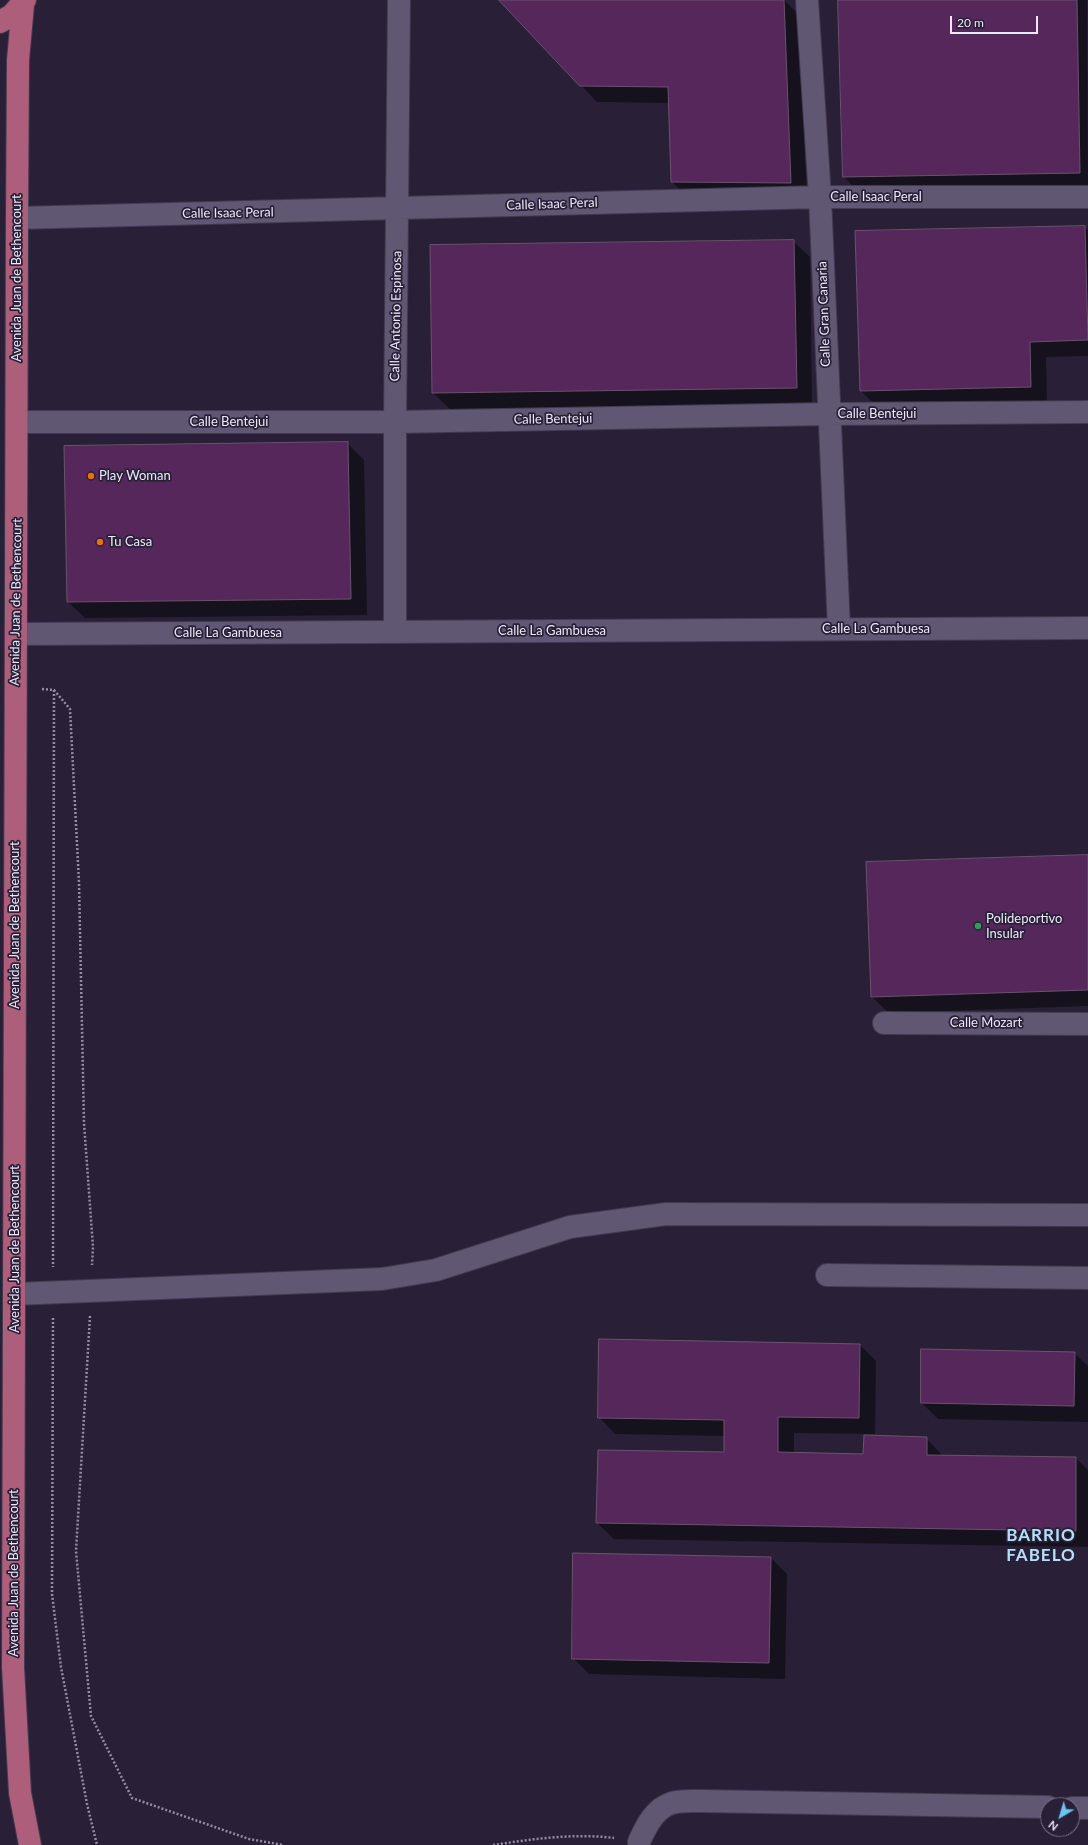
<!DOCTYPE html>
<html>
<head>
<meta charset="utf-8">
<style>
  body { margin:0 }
  #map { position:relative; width:1088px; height:1845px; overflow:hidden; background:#292038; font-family:Lato,sans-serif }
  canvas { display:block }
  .north { position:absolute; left:1040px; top:1797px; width:40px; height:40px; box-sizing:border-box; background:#292038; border:1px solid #777085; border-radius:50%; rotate:218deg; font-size:11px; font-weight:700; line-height:16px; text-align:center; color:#ede8f9 }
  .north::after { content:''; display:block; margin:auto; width:14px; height:18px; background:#6ac3f1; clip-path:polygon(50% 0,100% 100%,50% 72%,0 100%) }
  .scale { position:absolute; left:950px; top:16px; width:88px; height:18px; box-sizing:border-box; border:2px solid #ede8f9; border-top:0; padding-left:5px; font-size:12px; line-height:14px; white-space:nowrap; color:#ede8f9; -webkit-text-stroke:3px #292038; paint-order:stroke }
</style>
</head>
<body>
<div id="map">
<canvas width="1088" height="1845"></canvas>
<div class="north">N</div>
<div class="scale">20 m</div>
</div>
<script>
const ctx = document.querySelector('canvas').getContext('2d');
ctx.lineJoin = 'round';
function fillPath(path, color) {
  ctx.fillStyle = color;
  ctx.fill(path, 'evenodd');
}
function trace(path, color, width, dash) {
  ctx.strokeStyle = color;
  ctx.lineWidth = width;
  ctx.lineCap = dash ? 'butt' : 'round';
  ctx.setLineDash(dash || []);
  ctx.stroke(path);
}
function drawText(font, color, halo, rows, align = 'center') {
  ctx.font = font + ' Lato,sans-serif';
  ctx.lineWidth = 3.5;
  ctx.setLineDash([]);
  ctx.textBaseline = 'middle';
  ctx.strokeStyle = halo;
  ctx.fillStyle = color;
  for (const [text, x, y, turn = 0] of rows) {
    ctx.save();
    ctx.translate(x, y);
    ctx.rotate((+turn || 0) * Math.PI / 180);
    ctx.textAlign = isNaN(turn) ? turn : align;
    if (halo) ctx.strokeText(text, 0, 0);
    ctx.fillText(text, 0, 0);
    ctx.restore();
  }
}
fillPath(new Path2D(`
  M500,0H784L799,15L807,199L688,198L672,182L670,103L597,102Z
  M839,0H1087L1088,189L860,193L844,177Z
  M1085,227L1088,230V356L1046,357L1047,403L877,407L861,391Z
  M793,241L810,257L812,404L450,409L433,393Z
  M347,443L364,460L367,615L85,618L68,602L65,447Z
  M1088,856V1006L889,1013L872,997Z
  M860,1345L876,1361L875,1434L794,1433V1453L864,1455L926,1438L943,1456L1076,1458L1088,1470V1547L614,1539L597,1523L725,1453V1436L615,1434L599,1417Z
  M1074,1353L1088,1366V1422L938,1419L922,1403Z
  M771,1558L787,1574L785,1679L589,1674L573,1658Z`), '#0007');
const building = new Path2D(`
  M499,0H784L791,183L671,182L668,87L580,86Z
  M838,0H1077L1080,173L843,177Z
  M1085,226L1088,340L1030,342L1031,387L860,391L855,231Z
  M794,240L797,388L432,393L430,245Z
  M348,442L351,599L67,602L64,446Z
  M1088,855V990L871,997L866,862Z
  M599,1339L860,1344L859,1418L778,1417V1452L863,1454L864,1435L927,1437V1455L1076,1457V1531L596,1523L598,1450L724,1452V1420L598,1418Z
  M921,1349L1075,1352L1074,1406L921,1403Z
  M573,1553L771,1557L769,1663L572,1659Z`);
fillPath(building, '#55275b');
trace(building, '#69546b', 1);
const street = new Path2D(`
  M807,0L820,197L839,629
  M17,218L820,197H1088
  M17,422H395L828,414L1088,412
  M395,632V422L399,0
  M16,634L1088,628
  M884,1023L1088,1024
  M827,1275L1088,1278
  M15,1294L382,1279L436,1270L570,1227L666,1214L1088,1215
  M1072,1808H1088
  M639,1842C646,1826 655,1808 672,1803C681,1800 692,1801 701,1801L1048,1807`);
const primary = new Path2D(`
  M23,5L18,60L17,218L13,1667L20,1793L30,1845
  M0,22L12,15L25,0`);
trace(street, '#423a4f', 24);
trace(primary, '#423a4f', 24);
trace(new Path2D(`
  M42,689L54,690L53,1267
  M54,690L70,709L79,882L84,1123L93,1247L92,1265
  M90,1316L76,1551L91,1716L132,1798L249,1839L283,1845
  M53,1318L52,1594L61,1667L87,1804L97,1845
  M493,1845C533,1839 574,1833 614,1838`), '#948da1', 2.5, [2, 2]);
trace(street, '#605773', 22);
trace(primary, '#ac5e7b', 22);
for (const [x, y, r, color] of [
  [91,476,4,"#e8710a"],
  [100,542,4,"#e8710a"],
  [978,926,4,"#2e9e5b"]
]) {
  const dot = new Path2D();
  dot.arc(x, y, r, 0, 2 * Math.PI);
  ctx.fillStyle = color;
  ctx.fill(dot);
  trace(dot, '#292038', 1.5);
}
drawText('13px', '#ede8f9', '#292038', [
  ["Calle Isaac Peral",876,197],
  ["Calle Isaac Peral",552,204,-2],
  ["Calle Isaac Peral",228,213,-1],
  ["Avenida Juan de Bethencourt",17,278,-90],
  ["Calle Gran Canaria",824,314,-92],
  ["Calle Antonio Espinosa",396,316,-89],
  ["Calle Bentejui",877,414],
  ["Calle Bentejui",553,419,-1],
  ["Calle Bentejui",229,422],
  ["Avenida Juan de Bethencourt",16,602,-89],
  ["Calle La Gambuesa",876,629],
  ["Calle La Gambuesa",552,631],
  ["Calle La Gambuesa",228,633],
  ["Avenida Juan de Bethencourt",15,925,-90],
  ["Calle Mozart",986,1023],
  ["Avenida Juan de Bethencourt",15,1249,-90],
  ["Avenida Juan de Bethencourt",14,1573,-90]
]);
drawText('13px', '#ede8f9', '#292038', [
  ["Play Woman",99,476],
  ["Tu Casa",108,542],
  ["Polideportivo",986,919],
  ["Insular",986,934]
], 'left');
ctx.letterSpacing = '1px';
drawText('bold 17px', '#b2e0fa', '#292038', [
  ["BARRIO",1041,1536],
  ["FABELO",1041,1556]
]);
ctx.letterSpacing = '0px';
</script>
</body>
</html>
